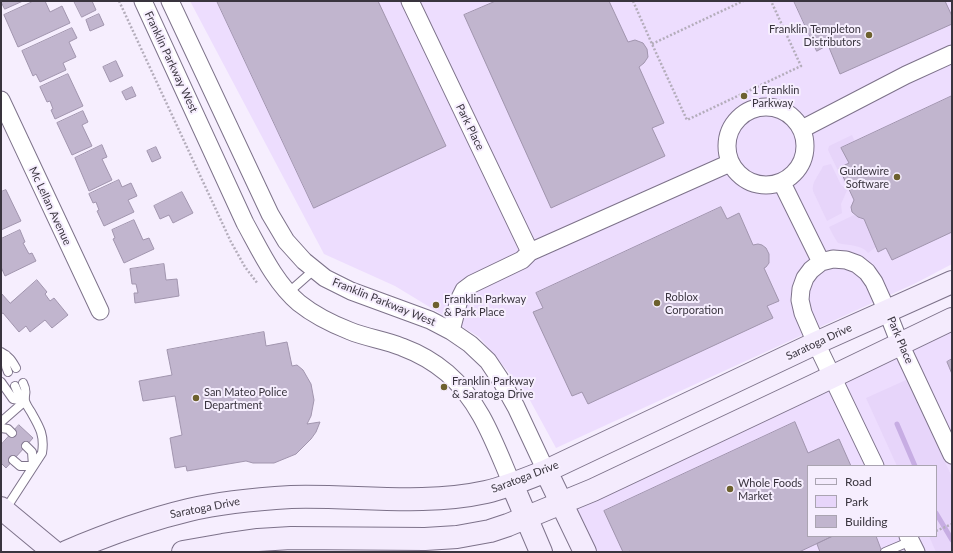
<!DOCTYPE html>
<html>
<head>
<meta charset="utf-8">
<style>
  body { margin:0 }
  #map { position:relative; width:953px; height:553px; overflow:hidden; background:#f6eefe; font-family:Lato,sans-serif }
  canvas { display:block }
  .frame { position:absolute; inset:0; border:2px solid #39343e; pointer-events:none }
  .legend { position:absolute; left:807px; top:465px; width:130px; height:72px; box-sizing:border-box; background:#f6eefe; border:1px solid #aaa4b1; margin:0; padding:5px 7px; list-style:none; font-size:12px; color:#39343e }
  .legend li { display:flex; align-items:center; gap:8px; height:20px }
  .legend b { width:20px; border:1px solid #aaa4b1 }
</style>
</head>
<body>
<div id="map">
<canvas width="953" height="553"></canvas>
<div class="frame"></div>
<ul class="legend">
<li><b style="height:5px;background:#f4ebfd"></b>Road</li>
<li><b style="height:11px;background:#e7d5fa"></b>Park</li>
<li><b style="height:11px;background:#c1b5ce"></b>Building</li>
</ul>
</div>
<script>
const ctx = document.querySelector('canvas').getContext('2d');
ctx.lineJoin = 'round';
function fillPath(path, color) {
  ctx.fillStyle = color;
  ctx.fill(path, 'evenodd');
}
function trace(path, color, width, dash) {
  ctx.strokeStyle = color;
  ctx.lineWidth = width;
  ctx.lineCap = dash ? 'butt' : 'round';
  ctx.setLineDash(dash || []);
  ctx.stroke(path);
}
function drawText(font, color, halo, rows, align = 'center') {
  ctx.font = font + ' Lato,sans-serif';
  ctx.lineWidth = 4;
  ctx.setLineDash([]);
  ctx.textBaseline = 'middle';
  ctx.strokeStyle = halo;
  ctx.fillStyle = color;
  for (const [text, x, y, turn = 0] of rows) {
    ctx.save();
    ctx.translate(x, y);
    ctx.rotate((+turn || 0) * Math.PI / 180);
    ctx.textAlign = isNaN(turn) ? turn : align;
    if (halo) ctx.strokeText(text, 0, 0);
    ctx.fillText(text, 0, 0);
    ctx.restore();
  }
}
fillPath(new Path2D(`
  M190,1H952V264L916,283L556,448L526,393L479,337L395,286L324,254Z
  M952,331V552H597L574,505L933,341ZM808,466H936V536H808Z`), '#edddfe');
fillPath(new Path2D(`
  M852,135L855,142L843,147H841L840,148V149L842,150L849,163L839,168L847,186L845,185L828,150L829,146Z
  M831,164L841,185L845,188H848L841,204L842,213L827,221L813,191C811,182 820,174 823,166Z
  M854,215L858,217L864,219L876,247L868,253C861,244 848,246 838,243L833,235L829,227Z
  M906,380L952,477V552H936L929,536H936V466H897L866,398Z`), '#e7d5fa');
trace(new Path2D(`
  M897,424L915,466
  M936,513L952,540`), '#c7ade3', 5);
const building = new Path2D(`
  M1,1H23L5,9Z
  M34,1H45L50,12L62,6L70,23L18,47L4,15Z
  M74,1H92L96,10L82,17Z
  M217,1H378L446,146L314,208Z
  M496,1H609L628,42L635,40L643,43L647,49L648,57L644,63L639,67L664,123L652,128L665,156L551,208L464,15Z
  M794,1H945L952,16V24L840,74L828,45L817,51Z
  M99,14L104,25L90,31L86,20Z
  M72,28L77,38L69,42L76,57L63,63L66,70L40,82L36,74L33,76L22,51Z
  M116,61L123,76L110,82L103,67Z
  M68,74L83,106L55,119L51,110L53,109L50,101L47,102L40,87Z
  M132,87L136,96L126,100L122,92Z
  M952,96V232L892,260L886,248L878,252L864,219L858,217L852,212L851,207L854,200L839,168L849,163L841,148Z
  M83,111L88,122L82,125L92,146L72,155L57,123Z
  M102,145L107,157L102,159L112,180L89,191L75,158Z
  M156,147L161,158L152,162L147,151Z
  M119,180L122,187L131,183L137,196L128,200L134,212L104,226L97,211L99,210L96,202L93,203L89,194Z
  M6,190L21,221L1,230V192Z
  M182,192L193,213L173,223L169,215L160,219L154,206Z
  M721,207L727,219L739,213L753,245L758,244L762,245L766,248L769,254V263L766,267L764,268L779,301L767,306L773,318L588,404L582,392L572,396L533,312L543,308L536,293Z
  M134,220L143,240L149,238L154,249L124,263L113,239L115,238L112,230Z
  M20,230L25,242L23,243L29,254L32,253L36,261L5,276L1,267V239Z
  M164,264L166,280L177,279L179,296L135,303L134,293H138L136,284H132L130,269Z
  M37,280L47,292L45,294L50,301L54,298L68,315L52,328L45,320L30,332L26,326L19,332L3,313L1,314V293L10,303Z
  M264,332L266,346L287,342L292,366L297,365L303,370L311,384L314,400L311,416L307,424L320,422L316,432L311,439L296,454L274,463H253L246,461L187,471L186,466L175,468L170,438L182,435L175,396L143,401L139,381L172,375L167,350Z
  M952,359V374L947,362Z
  M795,422L808,453L839,439L851,466H808V536H833L799,552H631L630,551L628,552H623L604,511Z
  M19,425L33,438L6,468L1,463V445Z
  M833,536H876L882,552H820L817,544Z`);
fillPath(building, '#c1b5ce');
trace(building, '#a195ae', 1);
const service = new Path2D(`
  M289,292L315,269
  M1,352C9,356 12,361 16,368
  M6,355C5,361 5,366 8,372
  M1,382L13,399L25,401
  M15,386L18,393L25,401
  M1,422L25,401
  M1,428L8,429L12,433
  M13,460L20,466H33L32,452L26,446
  M5,510L42,453C45,435 39,426 31,412C29,409 26,404 25,401C24,392 28,393 23,383
  M885,552L911,541`);
const minor = new Path2D(`
  M143,1L245,223C260,250 275,283 299,303C314,315 332,324 350,331C367,338 385,340 402,347C418,353 434,362 447,373C481,402 495,445 512,484
  M170,1L270,214L286,241L304,261L325,278L351,291L430,320L451,331L470,344L488,361L502,382L516,407L546,471
  M410,1L530,252
  M1,100L100,311
  M727 146a39 39 0 1 1 78 0a39 39 0 1 1-78 0Z
  M802,129L906,75L952,54
  M782,183L821,262
  M451,331L459,300L464,290L472,284L522,260L530,252L730,163
  M875,466L816,343L803,313L800,300L801,289L805,278L811,270L821,262L833,259L846,260L857,264L867,272L874,282L887,311L900,344L952,455
  M908,536L916,552`);
const secondary = new Path2D(`
  M546,471L585,552
  M512,484L541,552
  M1,508L54,552
  M66,552C106,535 147,520 189,510C222,502 257,499 291,497C355,495 423,506 486,492C507,487 526,479 546,471L816,343L952,282
  M183,552L223,545L258,540L291,538L425,539L457,537L490,531L508,525L593,490L815,385L952,319`);
trace(service, '#7d728a', 10);
trace(minor, '#7d728a', 19);
trace(secondary, '#7d728a', 24);
trace(new Path2D(`
  M119,1L231,242L245,267L258,284
  M633,1L652,44L687,120L801,66L771,1
  M652,44L743,1
  M936,531L952,524`), '#b4adbb', 2.5, [2, 2]);
trace(service, '#fff', 8);
trace(minor, '#fff', 17);
trace(secondary, '#f4ebfd', 22);
for (const [x, y, r, color] of [
  [869,35,4,"#6d612e"],
  [744,96,4,"#6d612e"],
  [897,177,4,"#6d612e"],
  [657,303,4,"#6d612e"],
  [436,305,4,"#6d612e"],
  [444,387,4,"#6d612e"],
  [196,398,4,"#6d612e"],
  [730,489,4,"#6d612e"]
]) {
  const dot = new Path2D();
  dot.arc(x, y, r, 0, 2 * Math.PI);
  ctx.fillStyle = color;
  ctx.fill(dot);
  trace(dot, '#f6eefe', 1.5);
}
drawText('11px', '#39343e', '#f6eefe', [
  ["Franklin Templeton",861,29,"right"],
  ["Distributors",861,42,"right"],
  ["1 Franklin",752,90],
  ["Parkway",752,103],
  ["Guidewire",889,171,"right"],
  ["Software",889,184,"right"],
  ["Roblox",665,297],
  ["Corporation",665,310],
  ["Franklin Parkway",444,299],
  ["& Park Place",444,312],
  ["Franklin Parkway",452,381],
  ["& Saratoga Drive",452,394],
  ["San Mateo Police",204,392],
  ["Department",204,405],
  ["Whole Foods",738,483],
  ["Market",738,496]
], 'left');
drawText('11px', '#39343e', '#f6eefe', [
  ["Franklin Parkway West",171,62,65],
  ["Park Place",470,127,64],
  ["Mc Lellan Avenue",50,206,65],
  ["Franklin Parkway West",384,302,22],
  ["Park Place",900,340,67],
  ["Saratoga Drive",819,342,-25],
  ["Saratoga Drive",525,477,-21],
  ["Saratoga Drive",205,508,-11]
]);
</script>
</body>
</html>
